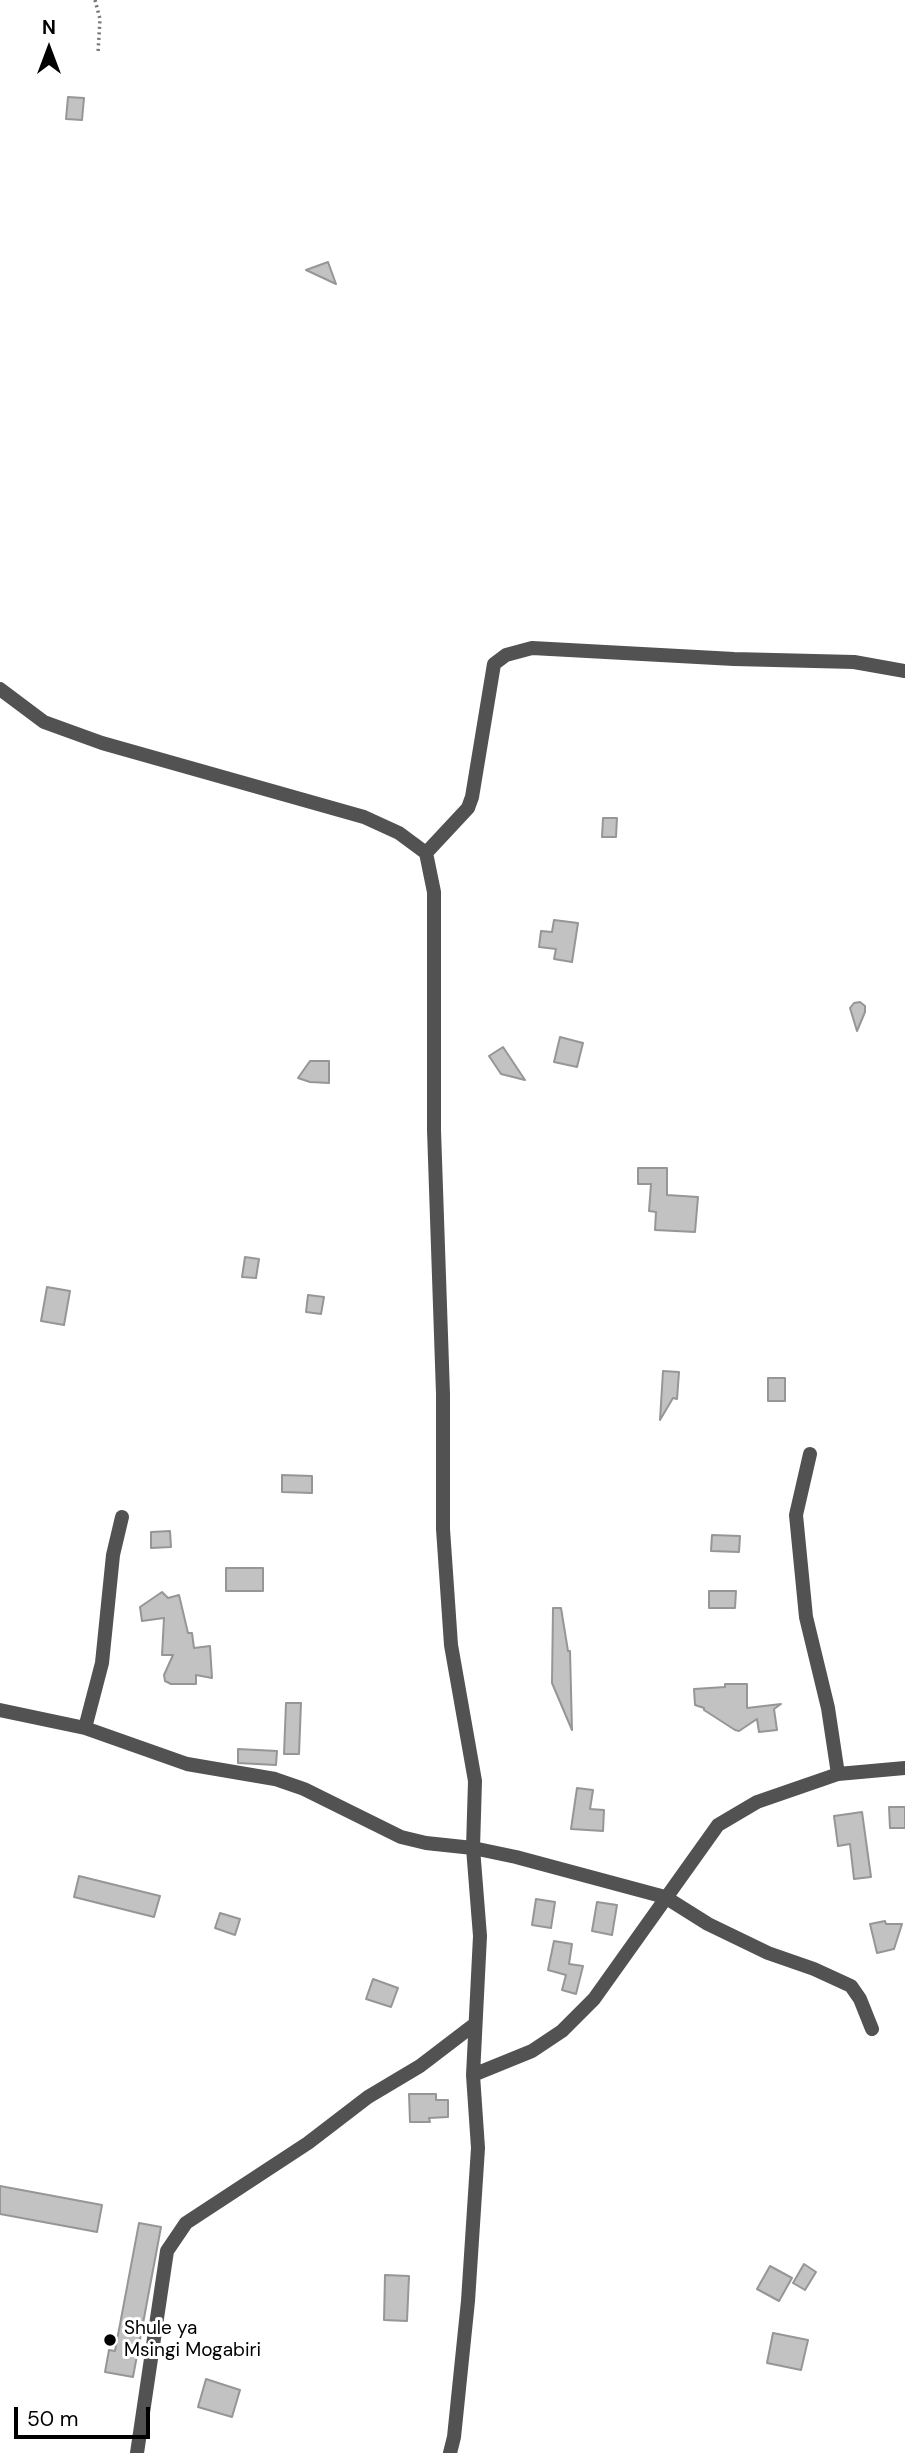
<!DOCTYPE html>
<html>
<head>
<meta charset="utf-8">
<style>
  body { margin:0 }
  #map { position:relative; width:905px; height:2453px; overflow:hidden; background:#fff; font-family:"DM Sans",sans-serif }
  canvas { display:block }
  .north { position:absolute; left:14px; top:14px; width:70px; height:70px; -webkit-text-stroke:5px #fff; paint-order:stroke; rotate:0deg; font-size:19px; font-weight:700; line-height:28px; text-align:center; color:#000 }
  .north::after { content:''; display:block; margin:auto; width:24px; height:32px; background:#000; clip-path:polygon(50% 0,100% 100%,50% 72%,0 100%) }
  .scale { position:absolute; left:14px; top:2407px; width:136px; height:32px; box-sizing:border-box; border:4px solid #000; border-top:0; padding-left:9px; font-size:21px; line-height:24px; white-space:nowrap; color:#000; -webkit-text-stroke:5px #fff; paint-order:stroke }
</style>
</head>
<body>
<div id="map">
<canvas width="905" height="2453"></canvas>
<div class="north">N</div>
<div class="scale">50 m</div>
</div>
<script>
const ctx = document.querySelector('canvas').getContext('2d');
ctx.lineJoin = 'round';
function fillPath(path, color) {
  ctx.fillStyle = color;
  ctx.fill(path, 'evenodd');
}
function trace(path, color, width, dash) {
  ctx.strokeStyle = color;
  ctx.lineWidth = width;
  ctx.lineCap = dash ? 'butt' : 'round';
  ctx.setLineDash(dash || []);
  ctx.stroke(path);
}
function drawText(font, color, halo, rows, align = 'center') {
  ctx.font = font + ' "DM Sans",sans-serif';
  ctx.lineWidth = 6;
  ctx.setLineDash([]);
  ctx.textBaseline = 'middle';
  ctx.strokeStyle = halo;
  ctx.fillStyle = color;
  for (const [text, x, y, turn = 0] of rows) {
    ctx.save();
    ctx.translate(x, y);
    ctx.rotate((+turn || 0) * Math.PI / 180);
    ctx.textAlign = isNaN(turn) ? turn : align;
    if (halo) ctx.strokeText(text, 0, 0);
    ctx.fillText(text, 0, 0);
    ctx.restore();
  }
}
const building = new Path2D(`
  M68,97L84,98L82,120L66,119Z
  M328,262L336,284L306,270Z
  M603,818H617L616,837H602Z
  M554,920L578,923L572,962L554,959L556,949L539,947L541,931L552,932Z
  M860,1002L865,1006V1012L857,1031L850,1008L854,1003Z
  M560,1037L583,1043L577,1067L554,1062Z
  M503,1047L525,1080L501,1074L489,1056Z
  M310,1061H329V1083L310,1082L298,1078Z
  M638,1168H667V1195L698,1197L695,1232L655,1230L656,1212L649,1211L651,1184H638Z
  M245,1257L259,1259L256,1278L242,1277Z
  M47,1287L70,1291L64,1325L41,1321Z
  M308,1295L324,1297L321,1314L306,1312Z
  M663,1371L679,1372L677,1399L673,1398L660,1420Z
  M768,1378H785V1401H768Z
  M282,1475L312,1476V1493L282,1492Z
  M170,1531L171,1547L151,1548V1532Z
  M712,1535L740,1536L739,1552L711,1551Z
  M226,1568H263V1591H226Z
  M709,1591H736L735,1608H709Z
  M162,1592L168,1598L179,1595L188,1633H192L194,1648L210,1646L212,1678L196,1675V1684H171L165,1681L164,1675L173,1655H162L164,1618L142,1621L140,1607Z
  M553,1608H561L568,1651H570L572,1730L552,1683Z
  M725,1684H747V1708L781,1704L774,1709L777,1730L759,1732L757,1719L739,1731L735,1730L704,1710V1708L695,1705L694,1689L725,1687Z
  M286,1703H301L299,1754H284Z
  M238,1749L277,1751L276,1765L238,1763Z
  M577,1788L593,1790L590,1809L604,1810L603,1831L571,1829Z
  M889,1807H905V1828H890Z
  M862,1812L871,1877L854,1879L850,1844L838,1846L834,1816Z
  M79,1876L160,1896L154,1917L74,1897Z
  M536,1899L555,1902L551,1928L532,1925Z
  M597,1902L617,1905L612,1935L592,1931Z
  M220,1913L240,1919L235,1935L215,1928Z
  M885,1921L886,1924H902L894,1949L877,1953L870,1924Z
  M554,1941L572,1944L569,1964L583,1966L576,1994L562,1990L566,1975L548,1970Z
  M373,1979L398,1988L391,2007L366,1999Z
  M409,2094H436V2100H448V2117L429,2118L430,2122H410Z
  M0,2186L102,2205L97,2232L0,2214Z
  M139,2223L161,2227L133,2377L105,2372L109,2350L115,2351Z
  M804,2264L816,2272L805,2290L793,2283Z
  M770,2266L792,2278L779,2301L757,2289Z
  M385,2275L409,2276L407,2321L384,2320Z
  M773,2333L808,2340L801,2370L767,2363Z
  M206,2379L240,2390L232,2417L198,2407Z`);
fillPath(building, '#c2c2c2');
trace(building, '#969696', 2);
trace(new Path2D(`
  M95,0L100,19L98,53`), '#747474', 3.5, [2, 3.5]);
trace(new Path2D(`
  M0,689L44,722L102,743L364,817L399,833L426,853L434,892V1130L443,1394V1529L451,1645L475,1781L473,1848L480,1936L473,2075L478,2148L468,2301L454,2437L450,2453
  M426,853L468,808L472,797L494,664L506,655L532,648L734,659L854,662L905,671
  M810,1454L796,1515L806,1617L828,1708L838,1774
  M0,1710L85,1728L187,1764L275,1779L304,1789L401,1837L426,1843L473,1848L516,1857L665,1897L708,1924L768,1953L814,1969L851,1986L860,1999L872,2029
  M85,1728L102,1663L113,1555L122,1517
  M473,2075L532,2051L562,2031L594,1999L718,1825L757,1802L838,1774L905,1768
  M137,2453L167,2251L186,2223L308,2143L368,2097L420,2066L475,2024`), '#525252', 14);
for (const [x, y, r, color] of [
  [110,2340,7,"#000"]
]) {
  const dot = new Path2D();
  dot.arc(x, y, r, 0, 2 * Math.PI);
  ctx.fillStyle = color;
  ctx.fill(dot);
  trace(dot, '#fff', 2.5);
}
drawText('19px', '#000', '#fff', [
  ["Shule ya",124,2329],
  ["Msingi Mogabiri",124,2351]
], 'left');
</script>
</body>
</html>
